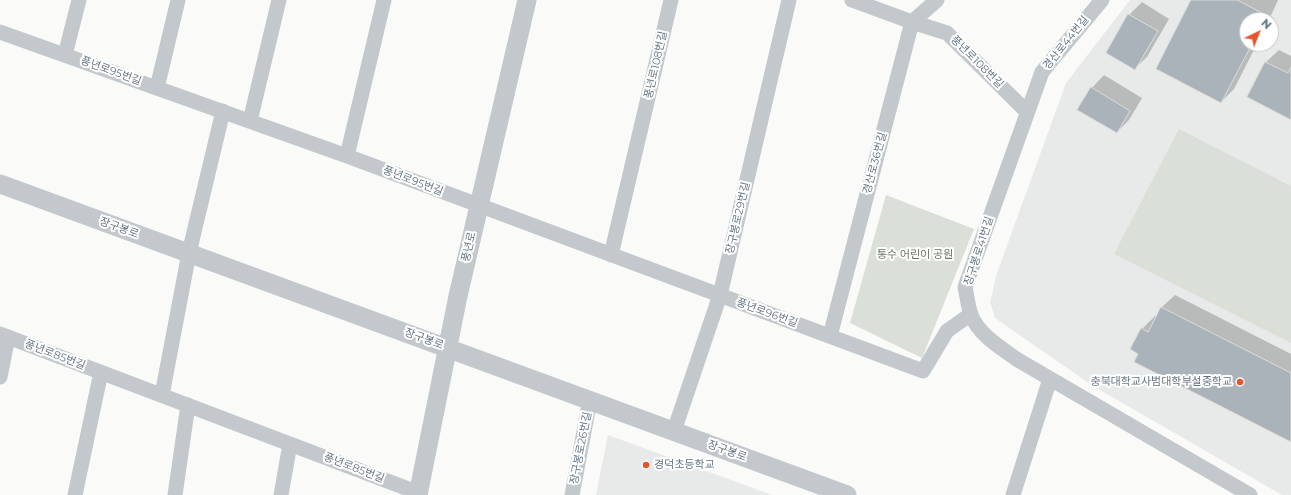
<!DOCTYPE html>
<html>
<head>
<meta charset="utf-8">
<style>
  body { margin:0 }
  #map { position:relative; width:1291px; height:495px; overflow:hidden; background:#fafaf8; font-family:Montserrat,sans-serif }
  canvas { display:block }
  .north { position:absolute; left:1239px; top:12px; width:40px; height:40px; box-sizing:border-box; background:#fff; border:1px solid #c1c8cd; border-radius:50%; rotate:43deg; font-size:11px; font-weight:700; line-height:16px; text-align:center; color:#657683 }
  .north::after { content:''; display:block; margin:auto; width:14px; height:18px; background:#e4572e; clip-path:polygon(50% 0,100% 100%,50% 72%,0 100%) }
</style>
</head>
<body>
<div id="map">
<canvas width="1291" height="495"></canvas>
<div class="north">N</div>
</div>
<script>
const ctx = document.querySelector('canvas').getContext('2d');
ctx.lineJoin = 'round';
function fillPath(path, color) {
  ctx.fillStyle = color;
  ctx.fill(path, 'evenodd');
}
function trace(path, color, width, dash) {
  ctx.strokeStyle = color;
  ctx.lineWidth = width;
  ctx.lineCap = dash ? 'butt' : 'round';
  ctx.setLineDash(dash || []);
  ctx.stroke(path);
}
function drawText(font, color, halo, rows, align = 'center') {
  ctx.font = font + ' Montserrat,"Noto Sans KR",sans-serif';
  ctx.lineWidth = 4;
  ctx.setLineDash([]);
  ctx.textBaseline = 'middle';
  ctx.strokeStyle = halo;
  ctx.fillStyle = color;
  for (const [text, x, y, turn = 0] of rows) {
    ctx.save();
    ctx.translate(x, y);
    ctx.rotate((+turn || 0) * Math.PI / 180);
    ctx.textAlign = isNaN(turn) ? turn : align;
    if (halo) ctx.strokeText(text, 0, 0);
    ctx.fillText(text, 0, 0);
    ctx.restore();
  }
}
fillPath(new Path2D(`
  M1130,0H1291V495H1282L1093,386L995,318L990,302L997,273L1066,83ZM1247,20H1271V44H1247Z
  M608,435L772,495H596Z`), '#e8e9e9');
fillPath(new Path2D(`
  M1179,129L1291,186V343L1114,254Z
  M886,195L974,229L922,358L850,323Z`), '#dadfd7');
fillPath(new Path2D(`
  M1193,0H1278L1269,20H1247V44H1257L1234,89L1221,102Z
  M1142,2L1169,19L1147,57L1134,69L1129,15Z
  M1279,50L1291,56V119L1248,97L1266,62Z
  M1104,75L1142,98L1129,120L1117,132L1092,88Z
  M1175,295L1291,354V441L1132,349L1142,329L1155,316L1157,317L1162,307Z`), '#0003');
const building = new Path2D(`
  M1191,0H1237L1266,15L1264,20H1247V44H1252L1221,103L1156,69Z
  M1128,14L1158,31L1135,70L1106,53Z
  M1265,62L1288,73L1291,67V120L1247,97Z
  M1091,87L1130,111L1117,133L1077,110Z
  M1161,307L1291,373V442L1134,362L1138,354L1130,349L1141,328L1148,332Z`);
fillPath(building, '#aab3b9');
trace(building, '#dcdcda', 1);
trace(new Path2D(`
  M852,0L912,22L947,33L1027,112
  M1102,0L1042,72L965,287C967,296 968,306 971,315C979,335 1001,348 1018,360L1250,495
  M0,32L347,156L923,371L947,331L971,314
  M65,55L79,0
  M157,88L178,0
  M250,121L279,0
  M347,156L384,0
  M611,255L671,0
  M0,334L419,493
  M830,336L912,22L937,0
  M0,377L8,337
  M162,395L189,253L223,111
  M674,431L720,295L789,0
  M75,495L101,372
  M175,495L188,405
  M281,495L290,444
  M572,495L590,400
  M1013,495L1050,379`), '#c3c8cc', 15);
trace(new Path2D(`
  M0,184L847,495
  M418,495L458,296L527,0`), '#c3c8cc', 19);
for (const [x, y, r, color] of [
  [1240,382,4,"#e4572e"],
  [646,465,4,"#e4572e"]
]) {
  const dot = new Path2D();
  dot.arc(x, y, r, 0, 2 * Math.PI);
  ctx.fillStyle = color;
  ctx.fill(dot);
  trace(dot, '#fff', 1.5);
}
drawText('11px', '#657683', '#fff', [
  ["경산로44번길",1066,43,-51],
  ["풍년로108번길",977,62,45],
  ["풍년로108번길",656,65,-77],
  ["풍년로95번길",111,71,20],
  ["경산로36번길",875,163,-75],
  ["풍년로95번길",413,181,21],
  ["장구봉로29번길",738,218,-77],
  ["장구봉로",119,228,20],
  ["풍년로",469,247,-77],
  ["장구봉로41번길",979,251,-72],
  ["풍년로96번길",767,313,20],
  ["장구봉로",424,339,20],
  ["풍년로85번길",55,355,21],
  ["장구봉로26번길",581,448,-79],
  ["장구봉로",727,451,20],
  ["풍년로85번길",354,468,21]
]);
drawText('11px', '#687a64', '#fff', [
  ["통수 어린이 공원",915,255]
]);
drawText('11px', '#657683', '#fff', [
  ["충북대학교사범대학부설중학교",1232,382],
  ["경덕초등학교",654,465,"left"]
], 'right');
</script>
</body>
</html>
